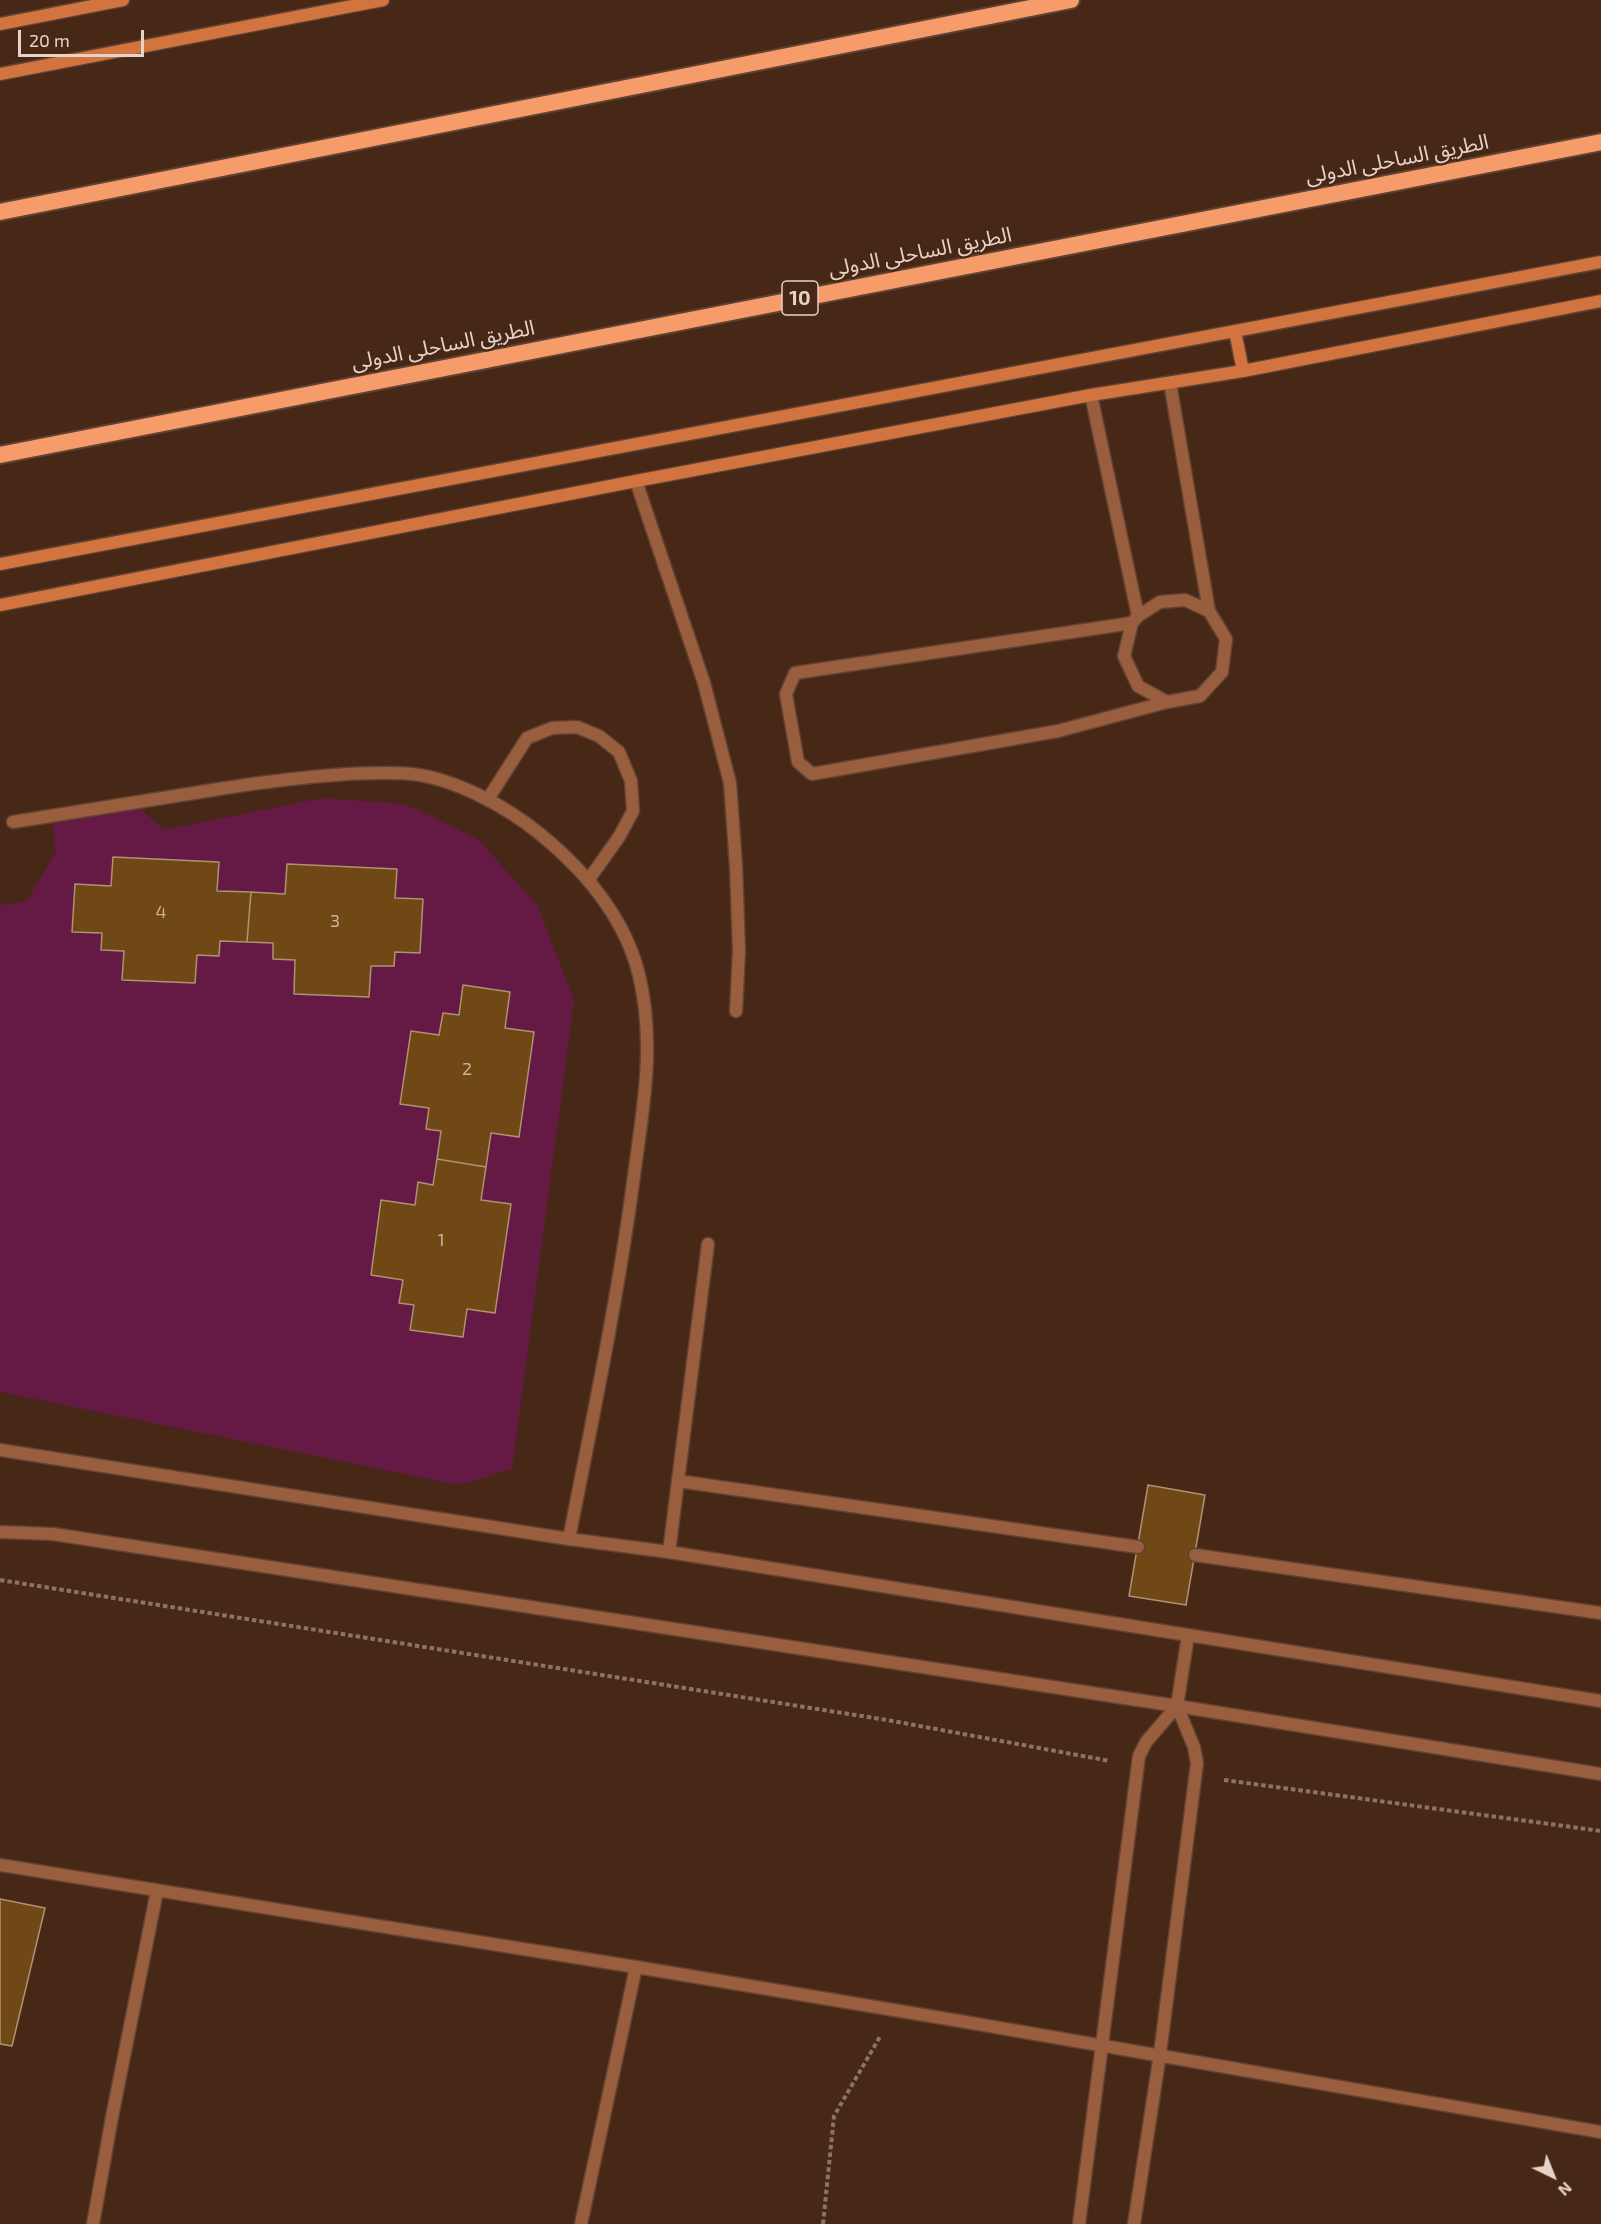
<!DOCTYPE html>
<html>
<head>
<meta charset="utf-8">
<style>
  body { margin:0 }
  #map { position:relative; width:1601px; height:2224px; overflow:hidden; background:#472716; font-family:"Exo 2",sans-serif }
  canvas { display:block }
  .north { position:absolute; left:1523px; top:2146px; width:60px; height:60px; -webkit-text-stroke:4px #472716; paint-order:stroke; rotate:137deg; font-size:16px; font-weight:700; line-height:24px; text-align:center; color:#e7d2c8 }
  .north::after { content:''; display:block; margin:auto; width:21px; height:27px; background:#e7d2c8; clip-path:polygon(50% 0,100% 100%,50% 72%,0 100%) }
  .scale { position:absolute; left:18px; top:30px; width:126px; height:27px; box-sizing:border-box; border:3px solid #e7d2c8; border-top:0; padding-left:8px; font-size:18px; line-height:21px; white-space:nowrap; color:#e7d2c8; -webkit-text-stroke:4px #472716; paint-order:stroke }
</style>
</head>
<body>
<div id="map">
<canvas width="1601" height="2224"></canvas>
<div class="north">N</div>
<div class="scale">20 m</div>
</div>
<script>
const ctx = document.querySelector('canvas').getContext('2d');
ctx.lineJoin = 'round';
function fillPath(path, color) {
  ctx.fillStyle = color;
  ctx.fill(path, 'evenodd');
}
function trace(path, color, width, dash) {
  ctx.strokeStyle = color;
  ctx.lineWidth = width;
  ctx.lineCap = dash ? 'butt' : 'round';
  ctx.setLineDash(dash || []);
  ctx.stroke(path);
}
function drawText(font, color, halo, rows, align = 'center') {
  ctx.font = font + ' "Exo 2","Noto Sans Arabic",sans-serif';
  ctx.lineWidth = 4.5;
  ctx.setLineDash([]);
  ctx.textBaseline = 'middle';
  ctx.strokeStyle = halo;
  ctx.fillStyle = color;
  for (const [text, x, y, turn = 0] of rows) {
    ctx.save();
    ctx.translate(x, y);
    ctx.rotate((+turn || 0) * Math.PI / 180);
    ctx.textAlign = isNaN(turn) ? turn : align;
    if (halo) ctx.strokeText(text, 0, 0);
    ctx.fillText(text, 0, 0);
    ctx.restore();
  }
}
fillPath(new Path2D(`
  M322,798L405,804L478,839L538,906L574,1001L512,1469L459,1485L0,1392V905L26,902L56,852L52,816L135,804L164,830Z`), '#651a46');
const building = new Path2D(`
  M113,857L219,862L217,891L251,892L247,942L220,941L219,956L197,955L195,983L122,980L124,951L101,950L102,933L72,932L75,884L111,886Z
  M287,864L397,869L395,898L423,899L420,953L395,952L394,966H371L369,997L294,994L295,960L273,959V943L247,942L251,892L285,894Z
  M463,985L510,992L505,1028L534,1032L519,1137L491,1133L486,1167L437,1159L441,1131L426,1129L429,1108L400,1104L411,1031L439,1035L443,1013L459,1015Z
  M437,1159L486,1167L481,1200L511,1204L495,1313L467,1309L463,1337L410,1330L414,1305L399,1303L403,1280L371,1275L381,1200L415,1205L418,1182L433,1185Z
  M1148,1485L1205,1495L1186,1605L1129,1596Z
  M0,1899L45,1908L12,2046L0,2044Z`);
fillPath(building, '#6f4816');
trace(building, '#af9273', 1.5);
const service = new Path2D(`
  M1170,383L1209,611L1226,639L1222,672L1200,696L1167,702L1138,686L1124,656L1132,623L1138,616L1160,602L1185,600L1209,611
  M1091,395L1138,616
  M636,481L704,683L730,783L736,866L739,951L736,1011
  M1132,623L795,673L786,694L798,762L812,774L1058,731L1167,702
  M488,799L527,738L552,728L577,727L599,736L619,752L631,781L633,811L619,837L589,879
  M13,822C82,811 150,800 219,789C262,782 304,777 347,774C369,773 391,772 412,774C456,779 507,807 540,834C584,870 625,918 639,975C655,1042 644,1102 635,1168C619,1293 593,1416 569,1539
  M678,1481L1138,1547
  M669,1552L708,1244
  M1195,1555L1601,1613
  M0,1865C212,1901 424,1932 636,1967C958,2020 1280,2075 1601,2132
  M93,2224L112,2117L157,1891
  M581,2224L636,1967
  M1079,2224L1139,1756L1146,1742L1177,1706L1194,1747L1197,1763L1160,2054L1134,2224`);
const tertiary = new Path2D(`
  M0,1450L569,1539L669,1552L1601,1701
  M0,1532L53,1534L1177,1706L1601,1774
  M1177,1706L1188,1636`);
const secondary = new Path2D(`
  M0,24L123,0
  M0,74L383,0
  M1235,331L1243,371
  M0,564L1601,262
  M0,605L636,481L1091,395L1243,371L1601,301`);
const trunk = new Path2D(`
  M0,212L1071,0
  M0,455L1601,142`);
trace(service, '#614232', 15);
trace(tertiary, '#614232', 15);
trace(secondary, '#614232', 15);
trace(trunk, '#614232', 20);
trace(new Path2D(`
  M0,1580L887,1720L1110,1761
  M1224,1780L1601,1831
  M823,2224L834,2116L881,2035`), '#8e7365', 4, [4.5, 3]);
trace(service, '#985e3e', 12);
trace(tertiary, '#985e3e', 12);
trace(secondary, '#d1743f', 12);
trace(trunk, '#f69c6a', 16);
drawText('18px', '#c9b09c', null, [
  ["4",161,912],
  ["3",335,921],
  ["2",467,1069],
  ["1",441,1240]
]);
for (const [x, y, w] of [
  [800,298,36]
]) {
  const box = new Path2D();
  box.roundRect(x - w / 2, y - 17, w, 34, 4.5);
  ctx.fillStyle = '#472716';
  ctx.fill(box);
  trace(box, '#e7d2c8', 1.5);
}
drawText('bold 20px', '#e7d2c8', null, [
  ["10",800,298]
]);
drawText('21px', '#e7d2c8', '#472716', [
  ["الطريق الساحلى الدولى",1397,159,-11],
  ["الطريق الساحلى الدولى",920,252,-11],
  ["الطريق الساحلى الدولى",443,345,-11]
]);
</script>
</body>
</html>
